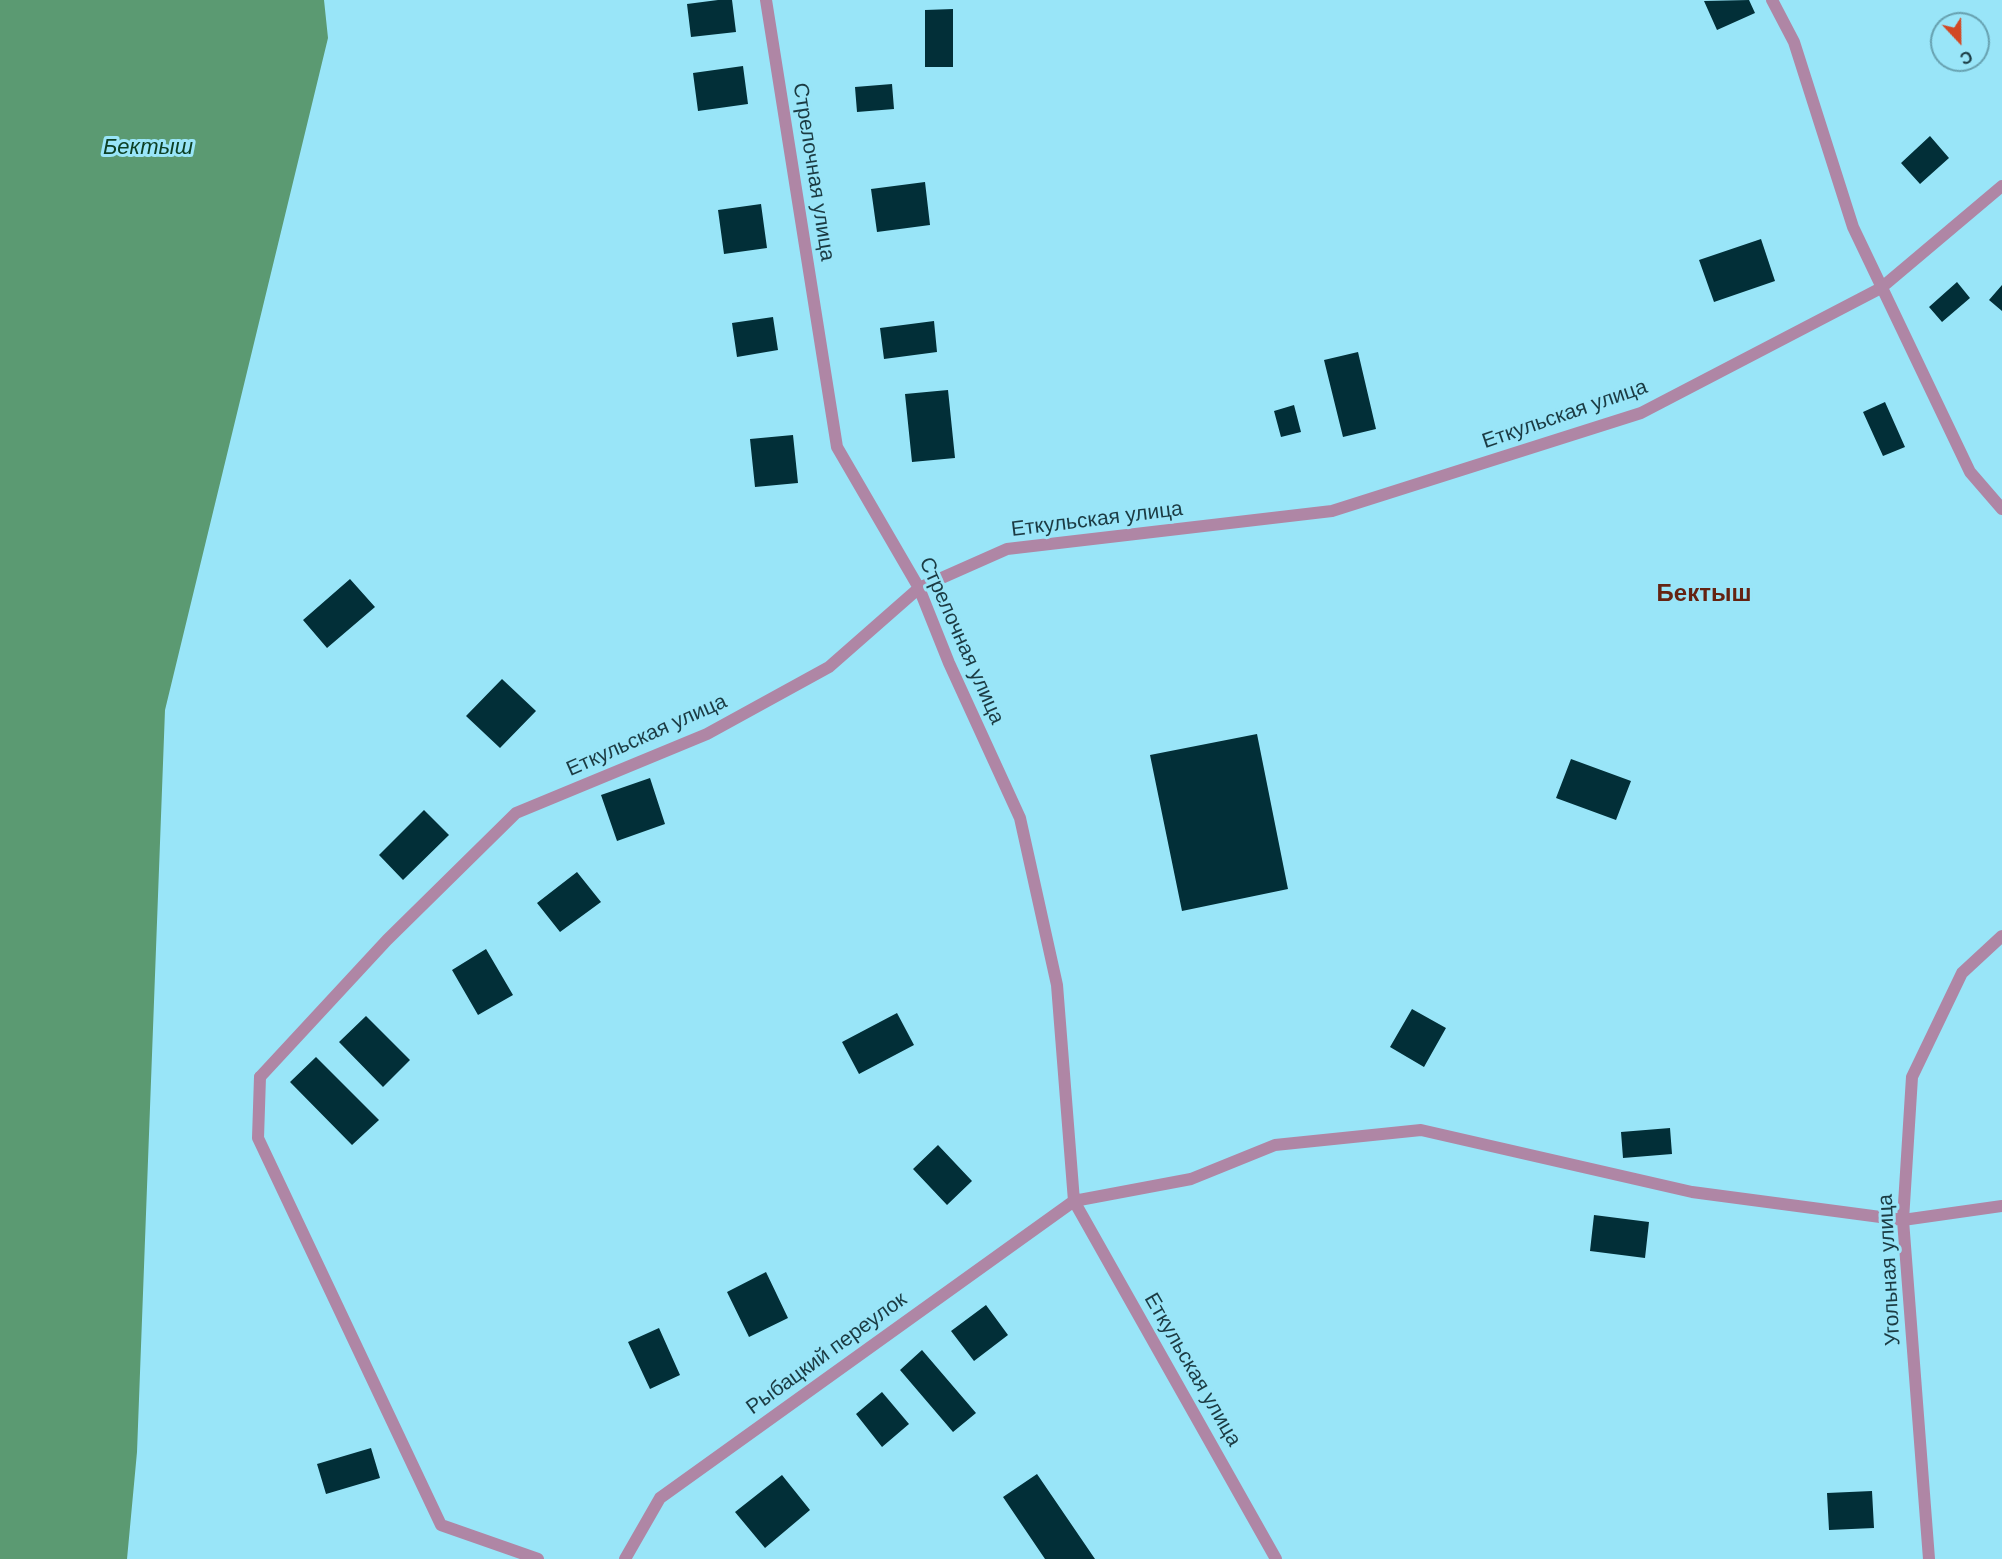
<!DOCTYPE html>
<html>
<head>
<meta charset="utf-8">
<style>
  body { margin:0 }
  #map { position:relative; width:2002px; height:1559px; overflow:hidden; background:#99e5f8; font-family:"DM Sans",sans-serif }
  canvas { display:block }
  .north { position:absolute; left:1930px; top:12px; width:60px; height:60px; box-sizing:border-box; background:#99e5f8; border:2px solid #67a1b0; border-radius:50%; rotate:158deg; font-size:16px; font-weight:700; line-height:24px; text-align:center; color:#1b3b43 }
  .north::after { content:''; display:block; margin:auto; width:21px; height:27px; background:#d24824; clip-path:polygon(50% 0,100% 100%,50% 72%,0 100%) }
</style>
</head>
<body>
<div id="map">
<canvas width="2002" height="1559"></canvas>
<div class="north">С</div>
</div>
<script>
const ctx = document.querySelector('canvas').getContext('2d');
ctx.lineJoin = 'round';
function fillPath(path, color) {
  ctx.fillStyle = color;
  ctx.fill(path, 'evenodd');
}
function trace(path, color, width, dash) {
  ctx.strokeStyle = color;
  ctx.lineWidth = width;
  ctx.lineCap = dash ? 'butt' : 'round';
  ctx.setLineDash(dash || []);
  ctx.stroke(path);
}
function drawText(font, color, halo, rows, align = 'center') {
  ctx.font = font + ' "DM Sans",sans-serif';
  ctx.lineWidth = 6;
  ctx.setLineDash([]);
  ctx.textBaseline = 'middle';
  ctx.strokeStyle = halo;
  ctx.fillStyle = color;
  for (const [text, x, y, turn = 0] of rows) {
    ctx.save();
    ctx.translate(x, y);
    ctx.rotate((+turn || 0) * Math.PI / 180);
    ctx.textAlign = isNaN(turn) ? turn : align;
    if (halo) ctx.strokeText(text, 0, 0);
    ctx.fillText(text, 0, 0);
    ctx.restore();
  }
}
fillPath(new Path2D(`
  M0,0H324L328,38L165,710L137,1452L127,1559H0Z`), '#5b9a72');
fillPath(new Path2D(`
  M718,0H732L736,32L691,37L687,4Z
  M1749,0L1755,13L1717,30L1704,1Z
  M953,9V67H925V10Z
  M743,66L748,104L698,111L693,73Z
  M892,84L894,109L857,112L855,87Z
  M1930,136L1949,158L1920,184L1901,163Z
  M925,182L930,225L877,232L871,189Z
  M761,204L767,248L724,254L718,210Z
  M1761,239L1775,281L1714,302L1699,260Z
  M1957,282L1970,298L1942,322L1929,307Z
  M2002,285V311L1989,300Z
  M773,317L778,350L737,357L732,323Z
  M934,321L937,352L884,359L880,328Z
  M1358,352L1376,429L1343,437L1324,360Z
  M948,390L955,458L912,462L905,394Z
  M1885,402L1905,447L1883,456L1863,412Z
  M1294,405L1301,432L1281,437L1274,411Z
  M793,435L798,483L755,487L750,439Z
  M350,579L375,607L327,648L303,620Z
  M502,679L536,711L500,748L466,716Z
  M1257,734L1288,889L1182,911L1150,755Z
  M1571,759L1631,781L1616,820L1556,798Z
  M650,778L665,824L617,841L601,795Z
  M424,810L449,835L403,880L379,855Z
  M577,872L601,902L560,932L537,903Z
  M486,949L513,995L478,1015L452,970Z
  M1412,1009L1446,1028L1424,1067L1390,1047Z
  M897,1013L914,1045L859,1074L842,1042Z
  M366,1016L410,1060L383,1087L339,1042Z
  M316,1057L379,1120L352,1145L290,1082Z
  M1670,1128L1672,1154L1623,1158L1621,1132Z
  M938,1145L972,1181L947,1205L913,1169Z
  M1594,1215L1649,1222L1645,1258L1590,1251Z
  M766,1272L788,1318L749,1337L727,1292Z
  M986,1305L1008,1335L974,1361L951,1331Z
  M659,1328L680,1375L650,1389L628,1342Z
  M922,1350L976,1413L953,1432L900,1370Z
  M882,1392L909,1424L882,1447L856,1414Z
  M371,1448L380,1478L326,1494L317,1464Z
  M1037,1474L1095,1559H1045L1003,1497Z
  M782,1475L810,1510L765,1548L735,1512Z
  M1872,1491L1874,1528L1829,1530L1827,1493Z`), '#022f38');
trace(new Path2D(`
  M260,1077L258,1138L441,1525L538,1559`), '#af86a5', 12);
trace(new Path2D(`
  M766,0L837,447L919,588L949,663L1020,818L1057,985L1074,1201L1276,1559
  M1772,0L1794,42L1853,227L1970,472L2002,509
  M260,1077L387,940L516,813L707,734L829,667L919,588L1007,549L1332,511L1641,413L1881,288L2002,186
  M625,1559L660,1498L1074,1201L1191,1179L1275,1145L1421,1130L1692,1192L1903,1220L2002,1206
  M1929,1559L1903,1220L1912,1077L1962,973L2002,936`), '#af86a5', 12);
drawText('21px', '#1b3b43', '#99e5f8', [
  ["Стрелочная улица",813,172,81],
  ["Еткульская улица",1565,415,-19],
  ["Еткульская улица",1097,520,-7],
  ["Стрелочная улица",961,641,66],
  ["Еткульская улица",647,736,-24],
  ["Угольная улица",1890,1270,-93],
  ["Рыбацкий переулок",827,1354,-36],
  ["Еткульская улица",1192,1370,60]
]);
drawText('italic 22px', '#0d4024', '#99e5f8', [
  ["Бектыш",148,148]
]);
drawText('bold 24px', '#652312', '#99e5f8', [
  ["Бектыш",1704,595]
]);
</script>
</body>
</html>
